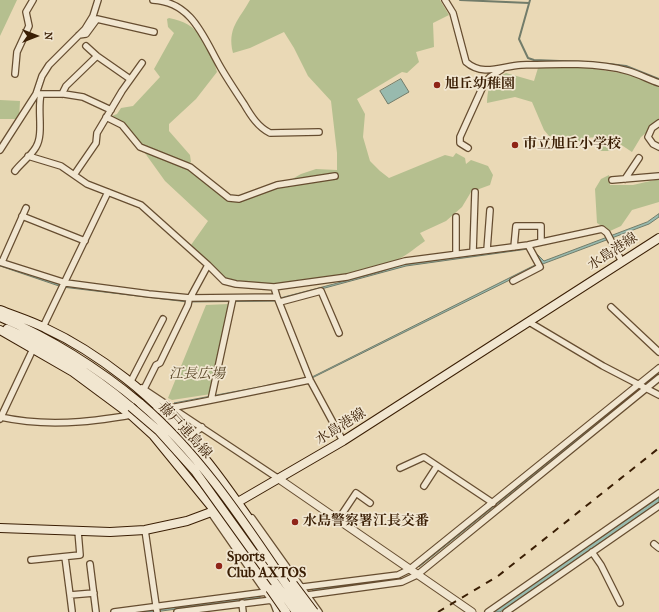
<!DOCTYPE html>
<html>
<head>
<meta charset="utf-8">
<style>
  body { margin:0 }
  #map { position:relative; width:659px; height:612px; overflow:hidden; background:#ead9b6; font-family:"IM FELL French Canon",serif }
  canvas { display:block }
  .north { position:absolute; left:16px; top:16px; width:40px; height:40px; -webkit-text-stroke:3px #f1e6d0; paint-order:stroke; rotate:90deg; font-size:11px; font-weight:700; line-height:16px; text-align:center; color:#3a1e04 }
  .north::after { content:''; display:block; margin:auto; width:14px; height:18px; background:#3a1e04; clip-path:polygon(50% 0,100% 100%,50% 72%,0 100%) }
</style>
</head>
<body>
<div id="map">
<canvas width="659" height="612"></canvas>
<div class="north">N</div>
</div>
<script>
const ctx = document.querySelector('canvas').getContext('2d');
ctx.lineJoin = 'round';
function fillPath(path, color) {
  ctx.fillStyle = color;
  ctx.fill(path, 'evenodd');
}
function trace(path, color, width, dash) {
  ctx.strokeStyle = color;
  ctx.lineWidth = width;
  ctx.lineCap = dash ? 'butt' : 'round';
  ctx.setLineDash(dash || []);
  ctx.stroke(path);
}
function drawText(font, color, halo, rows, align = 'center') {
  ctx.font = font + ' "IM FELL French Canon","Noto Serif JP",serif';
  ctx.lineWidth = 3.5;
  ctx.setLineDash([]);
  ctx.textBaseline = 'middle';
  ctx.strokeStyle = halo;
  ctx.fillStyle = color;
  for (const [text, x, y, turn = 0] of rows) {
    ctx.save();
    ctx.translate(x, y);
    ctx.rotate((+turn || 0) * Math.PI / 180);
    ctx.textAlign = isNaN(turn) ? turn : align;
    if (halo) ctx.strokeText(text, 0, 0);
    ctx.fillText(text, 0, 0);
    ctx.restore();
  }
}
fillPath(new Path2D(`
  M0,0H17L0,36Z
  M250,0H440L449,15L433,23L434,47L416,52L419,62L407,73L402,72L357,99L365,114L363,137L370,161L380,171L389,178L445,155L453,157L456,153L465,158L466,164L471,160L488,166L493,175L490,185L471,192L462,207L446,221L420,233L425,241C414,249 403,258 391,263C359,276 260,292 229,280C218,275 200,255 191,245L208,221L165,181L142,149L190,169L229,199L278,187L301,174L316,169L337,170V153L331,101L308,76L294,48L284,32L250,48L233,53C227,28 239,20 250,0Z
  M169,18C199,23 210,45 217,72L196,99L169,124V131L190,155L191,162L188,164L141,146L109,117L117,114L121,108L133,106L160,77L154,69L174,33L168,27L167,19Z
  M582,67L627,74L659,85V122L641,137L632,152L617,142L610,151H599L598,137L584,138V141L576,142L568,137L549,136L544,130L532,102L515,97L487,103C488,85 490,81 506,73L534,81L538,68Z
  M0,100L20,101L19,119H0Z
  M609,175L610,185H633L659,179V202L632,210L621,226L610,231L597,223L595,189L601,179Z
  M229,304L211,394L172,400L168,398L206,305Z`), '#b5bf8f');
const water = new Path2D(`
  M401,79L409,92L388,104L380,91Z
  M659,214V217L649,224L540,265L312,378L177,405L174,403L312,377L541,262L528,249L406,266L277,301L188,302L62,287L0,266V263L63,284L152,296L280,298L380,272L406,263L527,247L532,249L544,261L647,222Z
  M632,393L633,395L419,567L418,566Z
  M659,498V502L500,612H493Z
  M400,577L402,580L313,591L312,588Z
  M260,596V598L154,612H136Z`);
fillPath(water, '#98baae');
trace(water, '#727c6a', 1);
trace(new Path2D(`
  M460,0L529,3
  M530,0L519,39L528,58L534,60L585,62
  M609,64L626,66L659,79`), '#727c6a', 2);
const minor = new Path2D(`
  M153,0C193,2 204,39 221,68C228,80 236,92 244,104C251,116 258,127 270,133L319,132
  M445,0L453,13L466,62C483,77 502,66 521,65C553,64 597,62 628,71C638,74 648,79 659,83
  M79,35L86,34L97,19L154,32
  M86,46L97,56L130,79
  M15,74L17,52L29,26L26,12L33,0
  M38,94H64L83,97L111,110
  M62,94L66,86L97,56
  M106,117L122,125L140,147L190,167L229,198L239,199L277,185L335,176
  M659,123L652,128L648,137L653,144L659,147
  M468,148L460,143V137L484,84L490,77L501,70
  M0,150L36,94L42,76L49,65L85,29L93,16L98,0
  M28,156L61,166L87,184L141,205L208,265L189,300L188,305L160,363L156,365L144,389
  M15,171C21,163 31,156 36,147C44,134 37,110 41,94
  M74,175L96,143L97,133L122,91L142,63
  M625,179L639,158
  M612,180L659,176
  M22,216L85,241
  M514,247L516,226H541V242
  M487,250L490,210
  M473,252L475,192
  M456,254V217
  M0,262L66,283L149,294L190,298L277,297
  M2,262L26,208
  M208,265L224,281L236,284L274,287L347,277L405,261L528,245L602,229L607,233L622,262
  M513,281L540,267L528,245
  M274,287L277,297L310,380L343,441
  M280,302L321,291L339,333
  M611,307L659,352
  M529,322L603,366L659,395
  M43,327L108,192
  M131,381L163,319
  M142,388L279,479
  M211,400L233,298
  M0,417C54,429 106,420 159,410C210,401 260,390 310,380
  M0,419L33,349
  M188,439L202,427
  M400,468L424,457L493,503
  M424,486L437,466
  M211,513L274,604L277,612
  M252,518L319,612
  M338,520L356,493L370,503
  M145,530L157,612
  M654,544L659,548
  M592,552L601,565L620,603
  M65,557L70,595
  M31,560L80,555L78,531
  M90,564L96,612
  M295,588L398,575L410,569L659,368
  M300,596L402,582L417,575L659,378
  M242,603L243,612
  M72,611L70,595L94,593
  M114,612L274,591
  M177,612L280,599
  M488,612L659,493
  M506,612L659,506`);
const tertiary = new Path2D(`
  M279,479L472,612`);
const secondary = new Path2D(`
  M0,310C15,316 31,321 45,328C71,340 102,360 125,378C195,432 244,511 293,584
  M0,317C52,339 98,368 141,404
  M7,329C52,348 94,376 131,407
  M0,330L73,372L131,415L153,435L215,511L270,589
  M0,528L110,532L145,530L187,521L238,502L343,441L659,238`);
trace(minor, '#664d30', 8);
trace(tertiary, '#664d30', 9);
trace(secondary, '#3a1e04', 10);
trace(minor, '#f1e6d0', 5.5);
trace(tertiary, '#f1e6d0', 7);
trace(secondary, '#f1e6d0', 8);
trace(new Path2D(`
  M438,612L498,576L659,448`), '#3a1e04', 2, [7, 7]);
const secondaryBridge = new Path2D(`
  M141,404C208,461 255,540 305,612
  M131,407L159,431L195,471L296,612
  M293,584L314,612
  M270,589L286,612`);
trace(secondaryBridge, '#3a1e04', 10, []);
trace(secondaryBridge, '#f1e6d0', 8);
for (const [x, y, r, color] of [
  [437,85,4,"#8f2418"],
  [515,145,4,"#8f2418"],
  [295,522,4,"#8f2418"],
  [219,566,4,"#8f2418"]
]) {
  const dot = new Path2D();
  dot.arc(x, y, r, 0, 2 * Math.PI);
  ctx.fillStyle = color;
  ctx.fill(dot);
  trace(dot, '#f1e6d0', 1.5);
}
drawText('bold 14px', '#3a1e04', '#f1e6d0', [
  ["旭丘幼稚園",445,85],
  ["市立旭丘小学校",523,145],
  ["水島警察署江長交番",303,522],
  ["Sports",227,558],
  ["Club AXTOS",227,574]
], 'left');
drawText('14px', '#3a1e04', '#f1e6d0', [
  ["水島港線",613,252,-33],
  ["水島港線",341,427,-32],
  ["藤戸連島線",185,431,47]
]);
drawText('italic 14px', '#594627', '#f1e6d0', [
  ["江長広場",197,375]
]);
</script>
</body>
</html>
